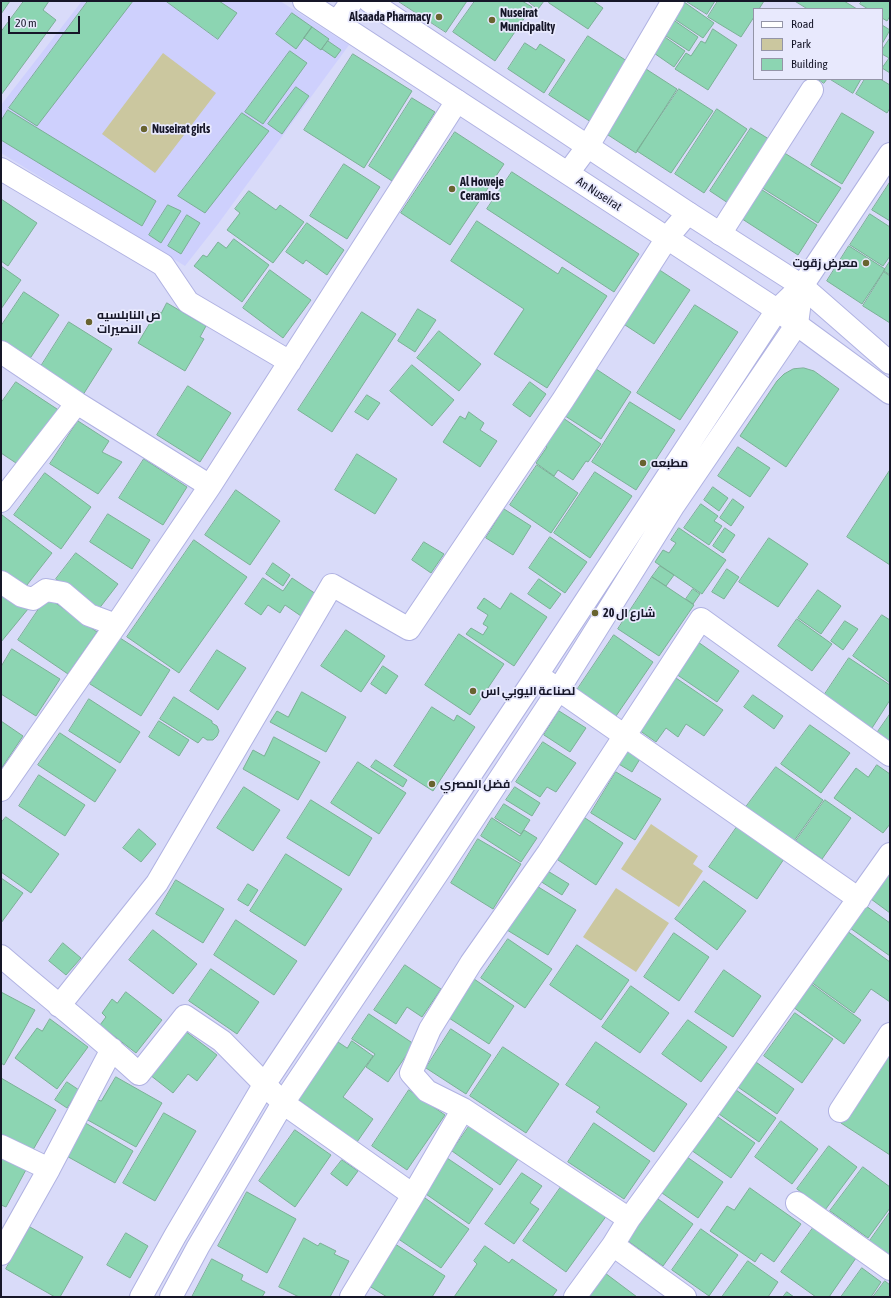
<!DOCTYPE html>
<html>
<head>
<meta charset="utf-8">
<style>
  body { margin:0 }
  #map { position:relative; width:891px; height:1298px; overflow:hidden; background:#d9dbf9; font-family:"Asap Condensed",sans-serif }
  canvas { display:block }
  .frame { position:absolute; inset:0; border:2px solid #161628; pointer-events:none }
  .legend { position:absolute; left:753px; top:8px; width:130px; height:72px; box-sizing:border-box; background:#e8e9fd; border:1px solid #9495a8; margin:0; padding:5px 7px; list-style:none; font-size:12px; color:#161628 }
  .legend li { display:flex; align-items:center; gap:8px; height:20px }
  .legend b { width:20px; border:1px solid #9495a8 }
  .scale { position:absolute; left:8px; top:16px; width:72px; height:18px; box-sizing:border-box; border:2px solid #161628; border-top:0; padding-left:5px; font-size:12px; line-height:14px; white-space:nowrap; color:#161628; -webkit-text-stroke:3px #e8e9fd; paint-order:stroke }
</style>
</head>
<body>
<div id="map">
<canvas width="891" height="1298"></canvas>
<div class="frame"></div>
<ul class="legend">
<li><b style="height:5px;background:#fff"></b>Road</li>
<li><b style="height:11px;background:#cbc79f"></b>Park</li>
<li><b style="height:11px;background:#8cd5b2"></b>Building</li>
</ul>
<div class="scale">20 m</div>
</div>
<script>
const ctx = document.querySelector('canvas').getContext('2d');
ctx.lineJoin = 'round';
function fillPath(path, color) {
  ctx.fillStyle = color;
  ctx.fill(path, 'evenodd');
}
function trace(path, color, width, dash) {
  ctx.strokeStyle = color;
  ctx.lineWidth = width;
  ctx.lineCap = dash ? 'butt' : 'round';
  ctx.setLineDash(dash || []);
  ctx.stroke(path);
}
function drawText(font, color, halo, rows, align = 'center') {
  ctx.font = font + ' "Asap Condensed",Cairo,sans-serif';
  ctx.lineWidth = 3.5;
  ctx.setLineDash([]);
  ctx.textBaseline = 'middle';
  ctx.strokeStyle = halo;
  ctx.fillStyle = color;
  for (const [text, x, y, turn = 0] of rows) {
    ctx.save();
    ctx.translate(x, y);
    ctx.rotate((+turn || 0) * Math.PI / 180);
    ctx.textAlign = isNaN(turn) ? turn : align;
    if (halo) ctx.strokeText(text, 0, 0);
    ctx.fillText(text, 0, 0);
    ctx.restore();
  }
}
fillPath(new Path2D(`
  M82,1H280L349,45L218,224L185,266L1,153V105Z`), '#ced0fd');
fillPath(new Path2D(`
  M163,53L216,93L155,173L102,134Z
  M651,824L698,856L693,864L703,871L679,907L621,869Z
  M616,888L669,923L636,972L583,937Z`), '#cbc79f');
const building = new Path2D(`
  M1,1H10L1,14Z
  M24,1H49L43,10L56,20L1,95V32Z
  M88,1H133L37,126L9,108Z
  M166,1H219L237,13L218,39Z
  M398,1H467L446,32Z
  M475,1H522L532,7L495,61L453,32Z
  M528,1H544L538,9Z
  M550,1H593L603,8L588,29L549,3Z
  M686,1H715L707,14Z
  M718,1H764L759,9H754V17L741,37L708,17Z
  M795,1H844L857,9H808Z
  M862,1H890V16L887,21L882,18V9H868L860,4Z
  M684,2L714,23L703,38L673,18Z
  M292,13L312,27L296,49L276,34Z
  M672,19L698,37L689,51L663,34Z
  M882,25L890,30L882,44Z
  M312,27L329,39L321,50L304,38Z
  M713,29L737,45L708,90L675,69L686,53L691,56L701,41L705,43Z
  M662,35L685,51L674,67L651,51Z
  M588,36L630,63L591,122L549,95Z
  M890,38V73L882,68L889,58L882,54V50Z
  M328,41L341,50L335,58L322,49Z
  M525,43L536,50L540,44L565,60L544,93L508,69Z
  M290,51L307,63L263,124L245,112Z
  M353,54L412,91L364,168L304,130Z
  M646,69L677,89L636,153L605,133Z
  M818,79H827L824,83Z
  M830,79H861L853,93Z
  M865,79H880L890,85V108L887,113L856,94Z
  M296,87L309,96L282,134L268,124Z
  M679,89L713,111L671,173L637,151Z
  M412,98L435,112L392,181L369,166Z
  M717,109L747,129L704,193L675,174Z
  M8,110L156,201L142,226L1,140V121Z
  M242,113L269,131L205,213L178,196Z
  M842,113L874,132L842,184L811,165Z
  M751,128L772,141L731,205L710,191Z
  M455,132L504,164L450,245L401,213Z
  M778,149L841,188L818,223L756,184Z
  M344,164L380,187L347,239L310,216Z
  M512,172L639,254L614,292L487,209Z
  M890,182V221L872,210Z
  M756,186L817,225L798,255L736,215Z
  M249,191L276,210L280,205L304,222L273,263L227,230L240,213L235,209Z
  M1,199L37,223L8,266L1,261Z
  M168,205L181,211L161,243L149,235Z
  M870,214L890,227V256L883,266L850,245Z
  M187,215L200,223L181,254L168,246Z
  M477,221L558,274L562,267L607,296L547,388L494,354L524,309L451,261Z
  M307,223L344,250L327,275L306,260L303,264L286,252Z
  M234,239L269,265L242,302L194,266L203,255L207,257L218,242L226,248Z
  M849,246L885,269L862,304L827,281Z
  M890,261V275L884,271Z
  M1,266L21,280L1,309Z
  M655,267L690,290L654,344L619,321Z
  M270,270L311,300L283,338L243,308Z
  M884,272L890,276V323L863,306Z
  M24,292L59,315L27,363L1,345V326Z
  M167,303L206,326L200,337L204,339L185,371L138,343L157,311L161,313Z
  M695,305L738,332L680,420L637,393Z
  M418,309L436,320L415,352L398,341Z
  M362,312L396,334L332,432L298,410Z
  M69,322L112,349L81,398L38,371Z
  M439,331L481,364L459,391L417,358Z
  M412,365L454,400L432,426L390,391Z
  M593,367L631,392L601,439L562,414Z
  M804,368L814,371L839,389L786,467L740,436L777,381L784,374L793,369Z
  M16,382L60,411L22,467L1,453V403Z
  M530,382L546,394L530,417L513,405Z
  M188,386L231,413L200,462L157,435Z
  M367,395L380,403L368,420L355,412Z
  M630,402L675,430L636,490L592,462Z
  M469,412L484,423L480,430L497,441L480,467L443,442L460,416L465,419Z
  M563,418L601,444L588,462L586,461L573,480L558,470L554,476L536,463L547,447L544,445Z
  M78,421L109,441L102,452L122,462L98,494L50,464Z
  M738,447L770,468L750,497L718,476Z
  M357,454L397,479L375,514L335,490Z
  M144,459L187,487L163,525L119,498Z
  M537,465L578,493L551,533L510,505Z
  M890,470V565L847,537Z
  M595,472L632,496L590,558L554,533Z
  M45,473L91,507L61,549L14,515Z
  M713,487L728,498L719,511L704,500Z
  M236,490L280,521L250,565L205,535Z
  M733,499L744,507L731,526L720,518Z
  M701,504L718,516L714,521L722,526L709,545L684,528Z
  M504,509L531,526L513,555L486,538Z
  M108,514L150,540L132,569L90,542Z
  M2,515L52,553L23,590L1,574Z
  M679,528L726,560L702,594L655,562L663,550L669,553L676,543L671,540Z
  M725,528L735,535L723,553L713,546Z
  M550,537L587,562L565,593L529,568Z
  M769,538L808,564L778,607L739,582Z
  M194,540L247,577L179,673L127,637Z
  M424,542L444,554L431,573L412,560Z
  M76,553L118,584L98,610L56,579Z
  M273,563L290,575L283,586L266,574Z
  M660,566L674,575L666,586L652,577Z
  M727,569L739,577L724,599L712,592Z
  M652,577L694,605L659,656L618,629Z
  M263,578L283,591L292,578L316,594L301,616L285,605L280,613L268,605L261,615L245,604Z
  M539,579L561,594L550,609L528,594Z
  M1,587L28,609L1,642Z
  M693,589L700,594L693,604L686,599Z
  M818,590L841,606L821,634L798,618Z
  M511,593L547,617L514,666L466,634L471,628L483,635L488,627L483,624L488,615L477,608L484,598L500,609Z
  M47,597L97,632L68,674L18,640Z
  M882,615L890,620V683L853,656Z
  M797,619L832,644L812,671L778,646Z
  M845,621L858,629L843,650L831,641Z
  M346,630L385,656L361,692L321,666Z
  M459,634L504,664L470,715L425,685Z
  M614,635L653,662L616,716L577,690Z
  M120,638L170,670L141,716L90,684Z
  M698,642L739,671L717,702L676,674Z
  M12,649L60,679L36,716L1,694V667Z
  M217,650L246,668L218,710L190,691Z
  M849,658L890,685V700L872,728L823,697Z
  M383,666L398,676L386,694L371,684Z
  M673,676L723,710L704,736L686,724L678,737L666,728L656,742L636,728Z
  M302,692L346,717L326,752L270,722L277,711L288,717Z
  M753,695L783,716L774,729L744,707Z
  M174,697L212,721V723L217,726L219,731L217,736L213,740H207L203,737L198,743L160,719Z
  M89,699L140,732L120,763L69,731Z
  M432,707L454,721L457,715L475,727L433,791L394,766Z
  M559,711L586,728L570,752L544,735Z
  M890,714V742L877,733Z
  M1,721L23,736L1,769Z
  M159,721L189,740L179,756L149,737Z
  M810,725L850,753L821,793L781,764Z
  M60,733L116,770L95,802L38,765Z
  M274,737L320,762L298,800L243,769L253,750L264,756Z
  M543,742L576,763L556,792L547,787L540,797L516,782Z
  M628,745L643,754L632,772L617,763Z
  M376,760L407,780L403,787L371,767Z
  M358,762L406,793L379,834L331,803Z
  M877,765L890,774V824L883,833L834,798L856,768L868,777Z
  M776,767L823,800L794,841L746,807Z
  M616,772L661,799L635,840L591,813Z
  M39,775L85,805L65,836L19,806Z
  M244,787L280,810L253,851L217,828Z
  M515,787L540,803L532,816L506,800Z
  M311,800L372,838L349,876L287,838Z
  M825,800L851,818L822,859L796,841Z
  M504,804L530,820L521,834L495,818Z
  M6,817L59,854L31,893L1,872V823Z
  M492,818L520,836L524,830L537,838L521,862L481,836Z
  M585,818L623,843L596,885L558,860Z
  M739,824L786,856L757,899L709,867Z
  M139,829L156,844L141,862L123,848Z
  M478,839L521,864L493,909L451,883Z
  M286,854L342,889L305,946L250,911Z
  M546,870L569,884L562,895L540,881Z
  M890,874V913L871,899Z
  M1,878L23,893L1,923Z
  M176,880L224,909L203,943L156,914Z
  M704,881L746,911L717,950L675,919Z
  M248,884L258,890L248,906L238,900Z
  M535,885L576,910L548,955L507,930Z
  M866,906L890,923V956L850,928Z
  M236,920L297,961L274,995L214,955Z
  M153,930L197,964L173,994L129,960Z
  M847,931L890,962V1002L871,989L854,1013L811,982Z
  M674,933L709,957L679,1001L644,977Z
  M508,939L552,969L525,1008L481,978Z
  M63,943L81,958L66,975L49,961Z
  M577,945L629,980L601,1020L550,985Z
  M405,965L441,989L422,1017L407,1007L396,1024L374,1010Z
  M211,969L259,1002L237,1034L189,1001Z
  M724,970L761,996L733,1037L695,1012Z
  M474,979L514,1006L489,1044L449,1018Z
  M810,983L861,1020L844,1044L793,1007Z
  M631,986L669,1013L640,1053L602,1027Z
  M1,992L35,1010L4,1065L1,1063Z
  M126,992L162,1020L136,1053L100,1025L106,1017L102,1013L112,999L117,1003Z
  M795,1013L833,1039L802,1083L764,1056Z
  M369,1014L414,1044L388,1082L366,1067L375,1054L352,1039Z
  M50,1019L88,1047L57,1089L15,1058L37,1028L42,1031Z
  M688,1020L727,1047L701,1082L662,1054Z
  M451,1029L491,1055L466,1094L426,1068Z
  M185,1031L217,1055L197,1081L188,1074L173,1093L150,1075Z
  M352,1041L373,1056L343,1097L373,1119L357,1142L296,1098L338,1042L347,1048Z
  M596,1042L687,1104L654,1152L596,1112L600,1107L566,1085Z
  M503,1047L559,1084L526,1133L470,1096Z
  M890,1051V1155L841,1123Z
  M753,1060L794,1089L777,1114L735,1085Z
  M116,1077L162,1103L136,1147L86,1119L98,1100L101,1101Z
  M1,1078L56,1110L30,1155L1,1137Z
  M67,1082L79,1090L67,1108L55,1100Z
  M409,1090L445,1115L407,1170L372,1146Z
  M736,1090L776,1118L759,1142L719,1114Z
  M164,1113L196,1131L155,1201L123,1183Z
  M715,1115L755,1143L731,1178L691,1150Z
  M82,1121L133,1151L115,1183L63,1154Z
  M781,1121L818,1149L792,1184L755,1157Z
  M594,1123L650,1161L624,1199L568,1162Z
  M470,1125L518,1159L500,1185L452,1151Z
  M295,1130L331,1155L295,1207L259,1181Z
  M829,1146L857,1167L825,1210L797,1189Z
  M1,1152L28,1166L6,1207L1,1205Z
  M687,1157L723,1182L698,1218L662,1193Z
  M447,1158L493,1189L469,1224L423,1192Z
  M342,1160L358,1171L347,1186L331,1174Z
  M863,1167L890,1187V1208L868,1238L830,1211Z
  M522,1173L542,1186L530,1203L539,1209L514,1244L485,1224Z
  M563,1184L607,1215L566,1272L523,1241Z
  M750,1188L801,1224L774,1262L761,1253L755,1262L710,1231L727,1206L734,1210Z
  M247,1192L296,1219L267,1273L218,1246Z
  M425,1198L469,1229L441,1268L397,1238Z
  M658,1199L693,1224L663,1266L628,1241Z
  M890,1212V1257L869,1242Z
  M30,1227L83,1257L60,1297H55L6,1269Z
  M813,1228L856,1258L829,1297H816L781,1272Z
  M701,1229L738,1255L709,1296L672,1270Z
  M126,1233L148,1246L130,1278L107,1265Z
  M304,1238L318,1246L320,1243L336,1251L334,1254L349,1261L330,1297H299L279,1287Z
  M392,1242L445,1276L432,1297H387L366,1284Z
  M485,1246L509,1263L512,1259L557,1290L552,1297H454L477,1264L474,1261Z
  M212,1259L243,1275L241,1280L265,1292L262,1297H192Z
  M748,1261L778,1282L768,1297H722Z
  M862,1268L881,1282L871,1297H841Z
  M605,1273L637,1297H587Z
  M885,1281L890,1285V1297H873Z
  M787,1292L794,1297H783Z`);
fillPath(building, '#8cd5b2');
trace(building, '#7bb096', 1);
const minor = new Path2D(`
  M337,22L352,1
  M1,169L163,265L188,302L290,362
  M568,173L588,146L673,1
  M720,234L812,90
  M1,352L77,403L210,486
  M1,501L77,403
  M1,582L22,596L33,599L46,590L63,593L89,615L116,625
  M546,681L859,899
  M1,790L116,625L210,486L457,101
  M1,956C47,996 95,1033 139,1074L185,1016L222,1041L283,1103L413,1195
  M59,1006L157,883L332,585L409,629L563,400L667,238L688,213
  M840,1111L890,1034
  M1,1146L49,1169
  M797,1203L890,1269
  M629,1219L463,1109L427,1091L411,1073L430,1029L471,963L548,853L701,619L890,755
  M613,1245L685,1297
  M1,1254L49,1169L112,1049
  M141,1297L175,1236L264,1085L537,675L777,310L802,286L890,154
  M171,1297L198,1247L283,1103L439,871L559,689L674,505L797,324L802,286
  M351,1297L413,1195L463,1109
  M575,1297L613,1245L629,1219L704,1116L890,854`);
const major = new Path2D(`
  M304,1L777,310L890,393
  M369,1L688,213L802,286L890,363`);
trace(minor, '#b0b2e2', 24);
trace(major, '#b0b2e2', 24);
trace(minor, '#fff', 22);
trace(major, '#fff', 22);
for (const [x, y, r, color] of [
  [439,17,4,"#68632f"],
  [492,20,4,"#68632f"],
  [144,129,4,"#68632f"],
  [452,189,4,"#68632f"],
  [866,263,4,"#68632f"],
  [89,322,4,"#68632f"],
  [643,463,4,"#68632f"],
  [595,613,4,"#68632f"],
  [473,691,4,"#68632f"],
  [432,784,4,"#68632f"]
]) {
  const dot = new Path2D();
  dot.arc(x, y, r, 0, 2 * Math.PI);
  ctx.fillStyle = color;
  ctx.fill(dot);
  trace(dot, '#e8e9fd', 1.5);
}
drawText('bold 12px', '#161628', '#e8e9fd', [
  ["Nuseirat",500,13],
  ["Municipality",500,27],
  ["Alsaada Pharmacy",431,17,"right"],
  ["Nuseirat girls",152,129],
  ["Al Howeje",460,182],
  ["Ceramics",460,196],
  ["معرض زقوت",858,263,"right"],
  ["ص النابلسيه",97,315],
  ["النصيرات",97,329],
  ["مطبعه",651,463],
  ["شارع ال 20",603,613],
  ["لصناعة اليوبي اس",481,691],
  ["فضل المصري",440,784]
], 'left');
drawText('12px', '#161628', '#e8e9fd', [
  ["An Nuseirat",599,194,33]
]);
</script>
</body>
</html>
